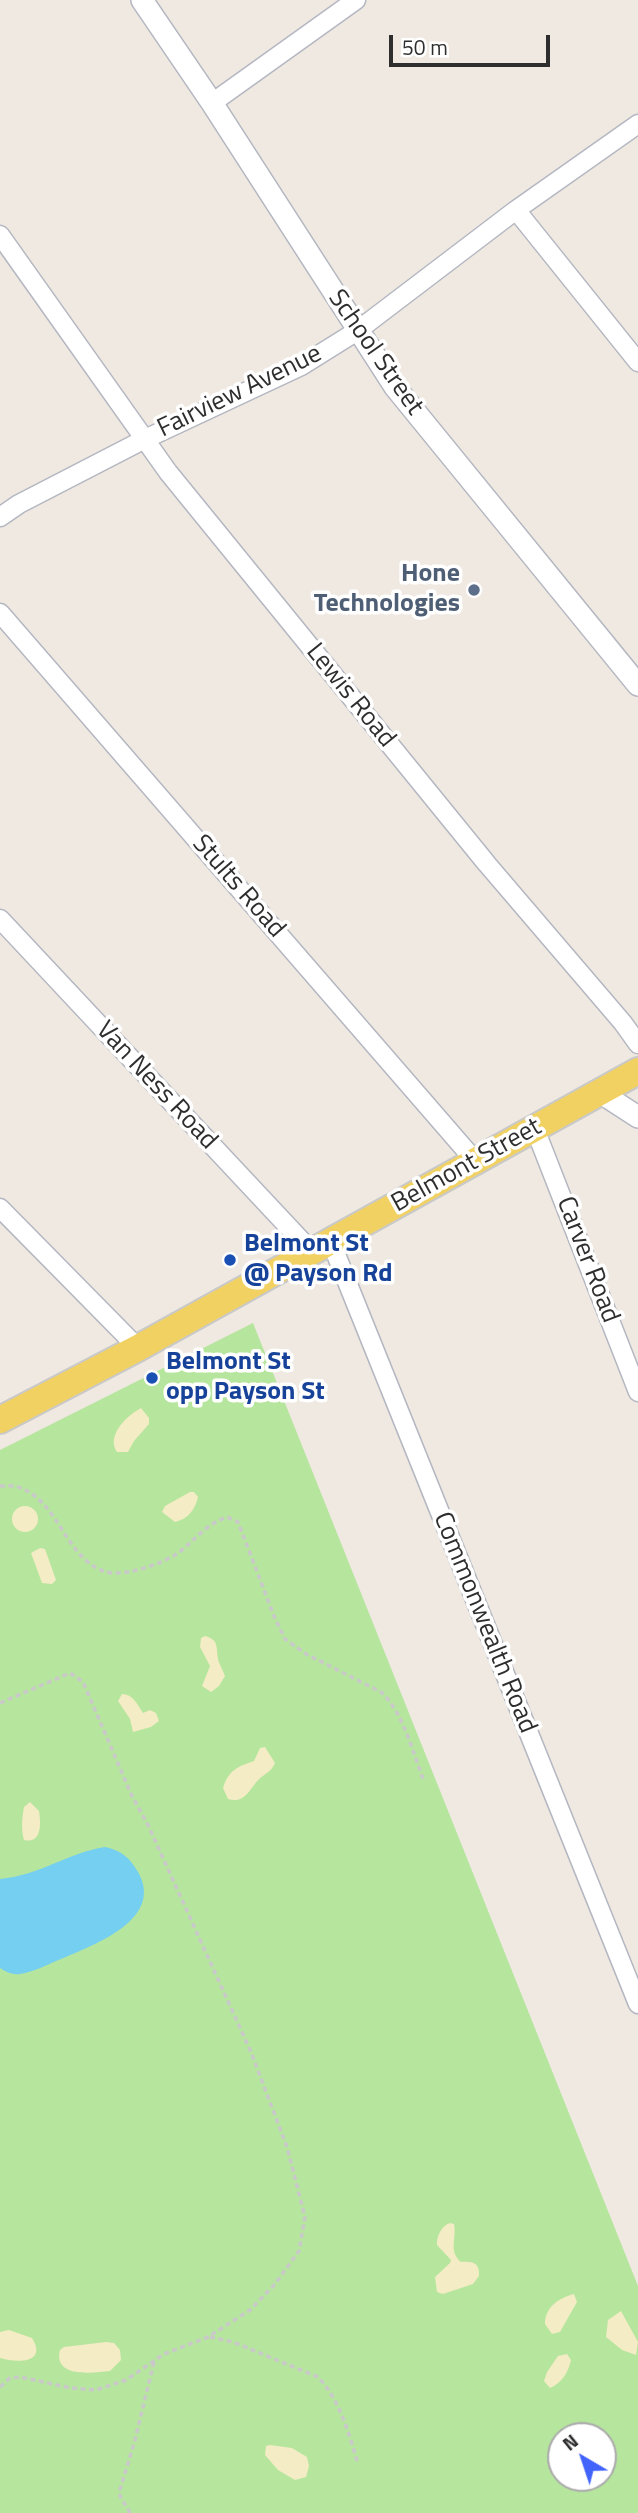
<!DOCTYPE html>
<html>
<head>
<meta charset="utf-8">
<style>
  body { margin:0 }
  #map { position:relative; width:638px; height:2513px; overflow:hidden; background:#efe9e1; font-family:"Titillium Web",sans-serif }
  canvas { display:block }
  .north { position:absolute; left:547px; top:2422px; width:70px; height:70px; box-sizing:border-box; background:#fff; border:2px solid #ababab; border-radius:50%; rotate:321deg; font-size:19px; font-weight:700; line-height:28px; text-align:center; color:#2e2e2e }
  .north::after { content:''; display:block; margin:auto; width:24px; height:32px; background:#4264fb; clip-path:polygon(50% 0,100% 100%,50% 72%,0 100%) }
  .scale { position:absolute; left:389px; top:35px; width:161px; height:32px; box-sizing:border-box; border:4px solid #2e2e2e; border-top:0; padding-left:9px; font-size:21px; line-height:24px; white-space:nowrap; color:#2e2e2e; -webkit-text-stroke:5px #fff; paint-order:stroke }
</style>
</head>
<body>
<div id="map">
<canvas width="638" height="2513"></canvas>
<div class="north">N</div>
<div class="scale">50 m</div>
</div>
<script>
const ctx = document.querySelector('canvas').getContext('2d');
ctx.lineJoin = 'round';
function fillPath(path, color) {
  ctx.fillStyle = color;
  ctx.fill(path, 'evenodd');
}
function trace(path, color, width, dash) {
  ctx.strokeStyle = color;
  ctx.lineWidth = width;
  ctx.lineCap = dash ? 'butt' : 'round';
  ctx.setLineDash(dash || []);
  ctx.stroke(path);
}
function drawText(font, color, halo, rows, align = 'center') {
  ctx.font = font + ' "Titillium Web",sans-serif';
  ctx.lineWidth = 7;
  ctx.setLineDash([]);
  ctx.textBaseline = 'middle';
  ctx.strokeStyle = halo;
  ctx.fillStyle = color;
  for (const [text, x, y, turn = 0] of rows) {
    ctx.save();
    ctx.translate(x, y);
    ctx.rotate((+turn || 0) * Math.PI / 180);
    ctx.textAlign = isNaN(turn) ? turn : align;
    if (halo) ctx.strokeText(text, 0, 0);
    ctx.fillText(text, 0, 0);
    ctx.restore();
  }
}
fillPath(new Path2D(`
  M253,1323L638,2286V2513H0V1450ZM561,2436H603V2478H561Z`), '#b6e59e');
fillPath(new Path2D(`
  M141,1408L149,1418V1424L134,1441L128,1452H117C106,1436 126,1416 141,1408Z
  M190,1492H194L198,1497C195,1510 188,1519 175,1522L162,1512L165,1506Z
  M12 1519a13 13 0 1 1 26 0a13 13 0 1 1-26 0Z
  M40,1548L45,1549L56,1580L52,1584L42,1583L31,1553Z
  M205,1636C219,1640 216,1646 218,1659C219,1664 223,1670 225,1676L219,1686L211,1692L202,1686L210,1666L200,1647L201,1638Z
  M122,1694C133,1694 137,1704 143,1713L150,1710L156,1713L159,1721L151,1727L133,1732L130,1719L118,1701Z
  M265,1747L275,1763C272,1771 265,1774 259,1779C249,1790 245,1804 228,1799L223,1788C228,1771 238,1766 254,1761L260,1748Z
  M30,1802L39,1811C41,1824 42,1844 24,1840C21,1829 22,1818 24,1807Z
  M450,2223L454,2224C457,2238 448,2251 461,2262C472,2261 480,2262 479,2276L473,2284L443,2294L437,2292L435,2277L450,2263L451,2260L437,2245C436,2237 442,2225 450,2223Z
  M574,2294L577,2302L560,2332L552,2334L545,2324C545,2307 559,2298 574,2294Z
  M621,2311L638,2342L636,2355L622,2350L606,2337L608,2320Z
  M9,2330L32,2338C48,2364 16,2363 0,2358V2332Z
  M106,2342L114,2343L120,2350L121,2360L110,2371C92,2373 53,2378 60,2350L64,2347Z
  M567,2354L571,2360C568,2373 562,2383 550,2388L544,2381L547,2372L558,2356Z
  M270,2445L292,2448L307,2457L309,2466L306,2477L295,2480L278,2470L265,2455L266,2446Z`), '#f3ecc5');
fillPath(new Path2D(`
  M105,1847C122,1851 129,1857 138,1872C165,1919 94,1945 61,1959C48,1964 34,1972 20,1974C13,1975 6,1972 0,1968V1879C41,1875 67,1853 105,1847Z`), '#75cff0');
const minor = new Path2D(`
  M212,103L356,0
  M516,210L638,362
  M0,235L168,472L487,864L623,1023L638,1044
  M0,517L19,504L143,440L301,366L357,331L516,210L638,124
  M0,613L476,1162
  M0,919L312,1252
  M535,1129L638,1392
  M0,1208L138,1348
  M331,1242L638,2004`);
const tertiary = new Path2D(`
  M142,0L212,103L395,387L638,685
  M601,1093L638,1117`);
const primary = new Path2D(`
  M0,1420L138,1348L638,1071`);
trace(minor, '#b4b7c1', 21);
trace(tertiary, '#b4b7c1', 24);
trace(primary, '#c9c9c9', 30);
trace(new Path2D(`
  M0,1486C7,1486 15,1485 21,1488C59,1503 65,1556 103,1571C120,1578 159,1565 175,1555C193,1543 205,1524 227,1517L238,1522L274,1616L285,1639L306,1654L381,1692C403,1711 413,1754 424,1781
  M0,1703L70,1673L83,1682L132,1796L148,1825L251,2052L287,2147L305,2217L299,2251L275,2284L250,2310L208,2337L164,2354L126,2380L96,2390L71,2388L20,2377L10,2378L0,2387
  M210,2337L233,2342L318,2377C340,2400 349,2434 358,2464
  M130,2513L120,2496V2490L135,2440L154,2362`), '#c9c9c9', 3.5, [5, 3.5]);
trace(minor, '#fff', 18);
trace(tertiary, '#fff', 21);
trace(primary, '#f2d163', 26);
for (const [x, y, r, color] of [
  [474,590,7,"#5c6f8a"],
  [230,1260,7,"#1a4fb4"],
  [152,1378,7,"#1a4fb4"]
]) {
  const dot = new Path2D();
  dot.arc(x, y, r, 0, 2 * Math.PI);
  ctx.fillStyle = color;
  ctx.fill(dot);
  trace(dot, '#fff', 2.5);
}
drawText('26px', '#2e2e2e', '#fff', [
  ["School Street",375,353,55],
  ["Fairview Avenue",240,392,-26],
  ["Lewis Road",350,696,51],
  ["Stults Road",238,887,49],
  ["Van Ness Road",156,1086,47],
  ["Belmont Street",467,1166,-29],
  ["Carver Road",587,1260,69],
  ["Commonwealth Road",484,1623,68]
]);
drawText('bold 26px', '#4e5e75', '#fff', [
  ["Hone",460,575],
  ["Technologies",460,605]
], 'right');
drawText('bold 26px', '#164399', '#fff', [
  ["Belmont St",244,1245],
  ["@ Payson Rd",244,1275],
  ["Belmont St",166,1363],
  ["opp Payson St",166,1393]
], 'left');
</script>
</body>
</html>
